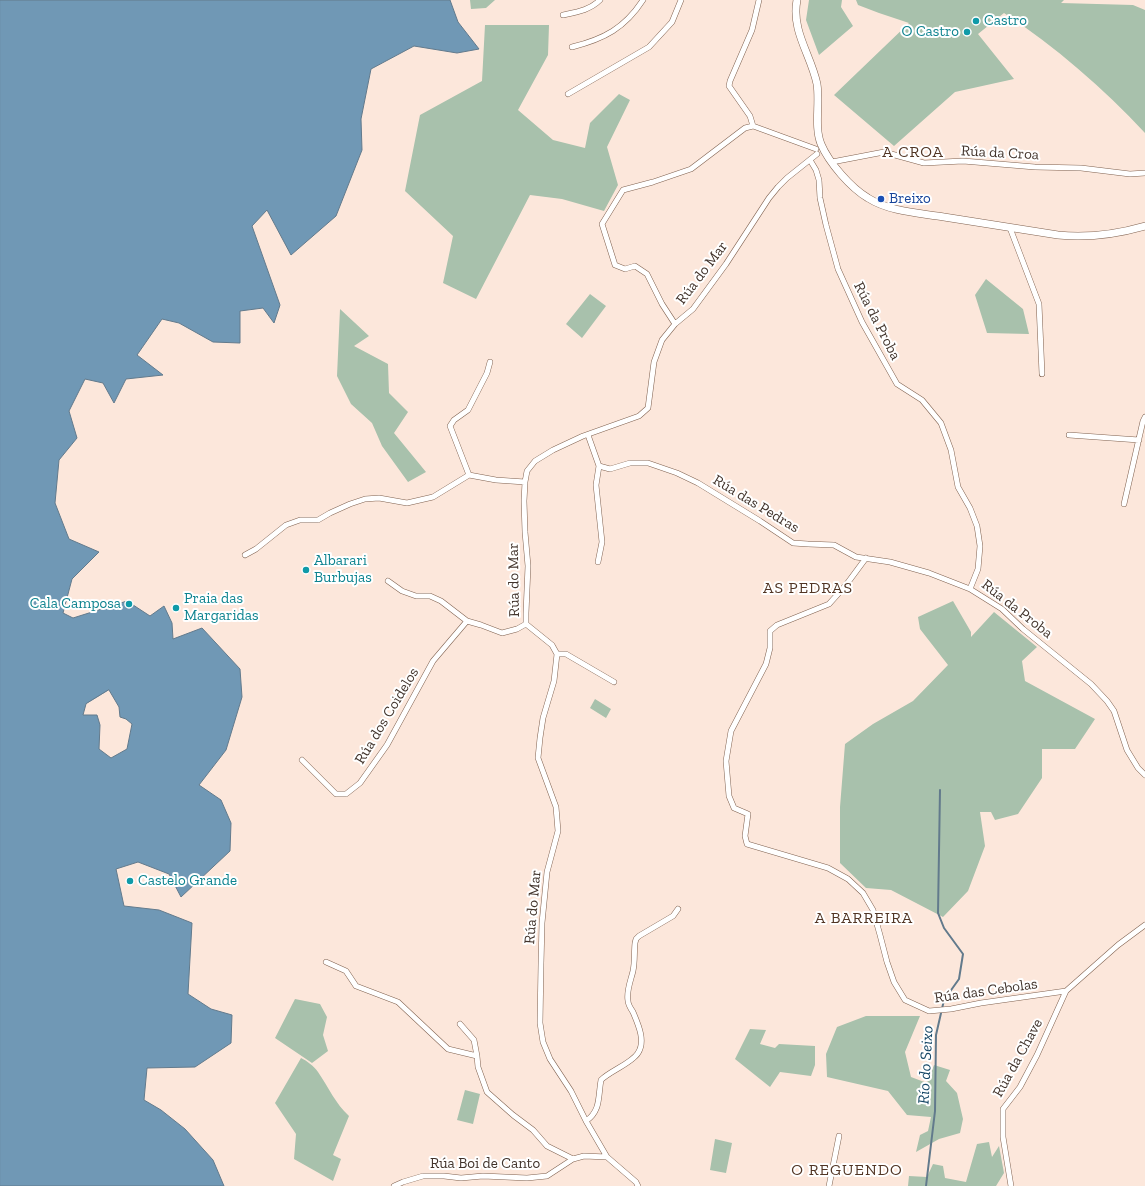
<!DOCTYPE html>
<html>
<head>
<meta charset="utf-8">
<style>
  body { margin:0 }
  canvas { display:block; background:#fce7db }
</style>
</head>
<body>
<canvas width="1145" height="1186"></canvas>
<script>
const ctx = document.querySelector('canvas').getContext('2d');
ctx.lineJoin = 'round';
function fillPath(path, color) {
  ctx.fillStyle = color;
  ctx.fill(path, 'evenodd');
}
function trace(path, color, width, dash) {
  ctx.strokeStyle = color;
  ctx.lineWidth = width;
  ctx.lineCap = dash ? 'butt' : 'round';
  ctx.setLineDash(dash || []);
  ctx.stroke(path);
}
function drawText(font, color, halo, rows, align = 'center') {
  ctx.font = font + ' "Zilla Slab",serif';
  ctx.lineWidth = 4;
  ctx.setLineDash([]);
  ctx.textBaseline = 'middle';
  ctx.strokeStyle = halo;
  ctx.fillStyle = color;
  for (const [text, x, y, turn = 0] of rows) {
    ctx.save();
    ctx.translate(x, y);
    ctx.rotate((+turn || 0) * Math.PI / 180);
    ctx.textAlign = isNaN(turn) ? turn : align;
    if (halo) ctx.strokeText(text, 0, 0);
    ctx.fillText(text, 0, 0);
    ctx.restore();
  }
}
fillPath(new Path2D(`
  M470,0H495L486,8L471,9Z
  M809,0H842L841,7L853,26L819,55L806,20Z
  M856,0H1064L1061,3L1133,5L1145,10V133C1103,88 1056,47 1004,13L978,34L1014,79L955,92L894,146L834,95L909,23L879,13L858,5Z
  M485,25H549L548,55L518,110L553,140L585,148L590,123L619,94L630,100L607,147L618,185L604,211L562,199L530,195L476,299L443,283L453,236L405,191L420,115L482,81Z
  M986,279L1023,309L1029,334L987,333L975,295Z
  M590,294L606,306L582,338L566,324Z
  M340,309L369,336L354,346L388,364L389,393L408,412L394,433L426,472L408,482L382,446L372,423L351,404L337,376Z
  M953,601L971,632V637L994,612L1037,647L1022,661L1025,681L1095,719L1075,749H1042V778L1018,814L995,820L991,812H980L985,846L968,891L943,917L891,890L866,888L840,863V807L845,744L873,724L913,701L948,665L920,629L918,617Z
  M595,699L611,709L606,718L590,708Z
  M295,999L320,1004L327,1017L323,1035L328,1051L312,1063L275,1038Z
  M866,1016H920L905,1052L911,1077L927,1083L934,1065L950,1070L946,1081L957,1093L963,1119L960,1133L939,1139L916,1152L920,1135L928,1131L931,1117L907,1115L888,1091L827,1077L826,1054L837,1027Z
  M750,1029L766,1030L760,1044L775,1048L779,1044L815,1046V1065L811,1076L780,1072L770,1087L735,1059Z
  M301,1058C307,1061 314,1066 318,1072C329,1088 335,1103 349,1116L333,1155L341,1159L333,1181L294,1159L296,1134L275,1103Z
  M465,1090L480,1094L473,1124L457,1120Z
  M715,1139L732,1143L726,1173L710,1170Z
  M989,1142L992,1157L999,1146L1004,1173L996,1186H908L909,1176L927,1177L933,1164L943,1166L945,1178L966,1182L977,1144Z`), '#a8c1ac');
const water = new Path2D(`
  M0,0H450L458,22L479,49L457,53L414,46L371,69L361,119L362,150L336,216L291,255L267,210L252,226L280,305L274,323L263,308L240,311V343L213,342L179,323L162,319L137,355L163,375L126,379L114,403L103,383L85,379L69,411L77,438L59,460L55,503L69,539L99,552L72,579L63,613L73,618L127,601L150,616L164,606L172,623L173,639L202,628L240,669L242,697L226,750L199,785L221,800L231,823L230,851L181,897L169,874L138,862L116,869L124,906L159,910L192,923L188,994L211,1009L232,1015L231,1043L195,1067L147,1068L144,1100L161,1110L185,1129L213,1160L224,1186H0ZM109,690L119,707L120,717L126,719L132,724L127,749L111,758L99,749L100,725L97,715H83L86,704Z`);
fillPath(water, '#7098b5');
trace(water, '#627a8c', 1);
trace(new Path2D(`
  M926,1186L935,1111L936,1035L944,1000L959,979L963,954L944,928L938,913L940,790`), '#627a8c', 2);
const street = new Path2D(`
  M563,15C577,12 590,10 600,0
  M572,47C604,39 625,28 643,0
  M568,94L649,47L672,22L681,0
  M753,126L750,116L729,86L730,81L752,30L759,0
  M810,160L816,170L819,180L820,198L826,225L838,269L862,322L897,384L922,400L941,423L951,450L958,487L970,508L977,526L980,546L978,569L970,589L1002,609L1023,629L1091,684L1107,701L1114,711L1127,750L1138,768L1145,775
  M832,162L884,152L924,163L963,161L1035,167L1081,168L1130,174L1145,173
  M1010,228L1039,304L1042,374
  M675,324L662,304L647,274L635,266L625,269L615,265L602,224L623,190L653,182L691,169L745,128L753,126L816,149
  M588,435L599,466L596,485L602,542L598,562
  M1069,435L1139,440
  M599,466L610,469L630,463H648L677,473L698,483L760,521L793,543L808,544L834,545L856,557L890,562L929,573L970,589
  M469,475L450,426L454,420L468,410L487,373L490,362
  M1124,504L1143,421L1145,417
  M245,555L256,549L286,525L300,520H318L330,513L350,504L365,499L379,498L407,503L433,497L469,475L496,480L525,482
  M866,558L846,585L829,604L777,625L770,631V648L766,664L731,731L726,761L729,796L734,808L748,814L745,836L747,844L828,868L848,879L863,893L873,910L880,935L887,962L894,982L905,1000L929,1011L951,1009L981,1003L1066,991L1118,945L1145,925
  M388,581L402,591L416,596H430L441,601L467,621L481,625L502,633L517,629L526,624
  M557,654H566L614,682
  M302,760L336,794H346L360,783L387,745L433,661L467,621
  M326,962L346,971L356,986L398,1002L448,1049L477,1056L478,1067L487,1092L513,1115L533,1130L547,1146L573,1159L584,1156L607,1157
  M460,1024L474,1040L477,1056
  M586,1121C601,1111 598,1096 601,1080C610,1071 632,1063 638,1053C646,1041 638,1024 633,1012C631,1009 628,1004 628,1001C626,991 631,980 633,971C635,962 634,952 635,943L636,939L639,936L673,916L678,909
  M394,1186L403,1182L423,1176H444L461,1178L483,1176L527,1178L547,1176L573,1159
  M638,1186L636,1182L607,1157L586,1121L571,1091L550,1059L543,1042L540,1023L541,964L542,923L547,872L558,831L556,807L538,758L540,738L543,718L554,681L557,654L552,645L526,624V613L528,566L525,532L524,501L525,482L527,471L535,461L553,450L583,436L639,416L648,408L654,362L662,340L675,324L693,309L726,264L769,198L778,187L787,178L817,154
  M829,1186L839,1136
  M1011,1186L1003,1137V1109L1020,1087L1037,1055L1066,991`);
const secondary = new Path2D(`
  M797,0C791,31 811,55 817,84C820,103 814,127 821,144C829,163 851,188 868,198C890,212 920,213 944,217C982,223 1020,229 1058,235C1087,238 1117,234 1145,226`);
trace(street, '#806250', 6);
trace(secondary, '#806250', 8);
trace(street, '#fff', 5);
trace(secondary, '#fff', 7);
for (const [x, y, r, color] of [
  [976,21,4,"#0f9aa8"],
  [967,32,4,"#0f9aa8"],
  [881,199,4,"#1a4fb4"],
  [306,570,4,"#0f9aa8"],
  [129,604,4,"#0f9aa8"],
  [176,608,4,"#0f9aa8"],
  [130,881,4,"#0f9aa8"]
]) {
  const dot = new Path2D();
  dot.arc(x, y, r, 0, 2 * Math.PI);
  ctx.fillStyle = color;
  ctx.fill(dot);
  trace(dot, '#fff', 1.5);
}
drawText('15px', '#0d838f', '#fff', [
  ["Castro",984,21],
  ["O Castro",959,32,"right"],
  ["Albarari",314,561],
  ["Burbujas",314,578],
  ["Praia das",184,599],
  ["Margaridas",184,616],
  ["Cala Camposa",121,604,"right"],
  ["Castelo Grande",138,881]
], 'left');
drawText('15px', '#41332b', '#fff', [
  ["Rúa da Croa",1000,153,3],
  ["Rúa do Mar",702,273,-53],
  ["Rúa da Proba",877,321,63],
  ["Rúa das Pedras",756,504,31],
  ["Rúa do Mar",514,580,-91],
  ["Rúa da Proba",1017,609,38],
  ["Rúa dos Coidelos",387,716,-59],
  ["Rúa do Mar",533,907,-85],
  ["Rúa das Cebolas",986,991,-8],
  ["Rúa da Chave",1018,1058,-61],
  ["Rúa Boi de Canto",485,1164]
]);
drawText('15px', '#164399', '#fff', [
  ["Breixo",889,199]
], 'left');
ctx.letterSpacing = '1px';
drawText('16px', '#513524', '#fff', [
  ["A CROA",913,152],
  ["AS PEDRAS",808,588],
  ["A BARREIRA",864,918],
  ["O REGUENDO",847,1170]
]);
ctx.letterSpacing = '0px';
drawText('italic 16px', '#164766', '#fff', [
  ["Río do Seixo",926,1065,-87]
]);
</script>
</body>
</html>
